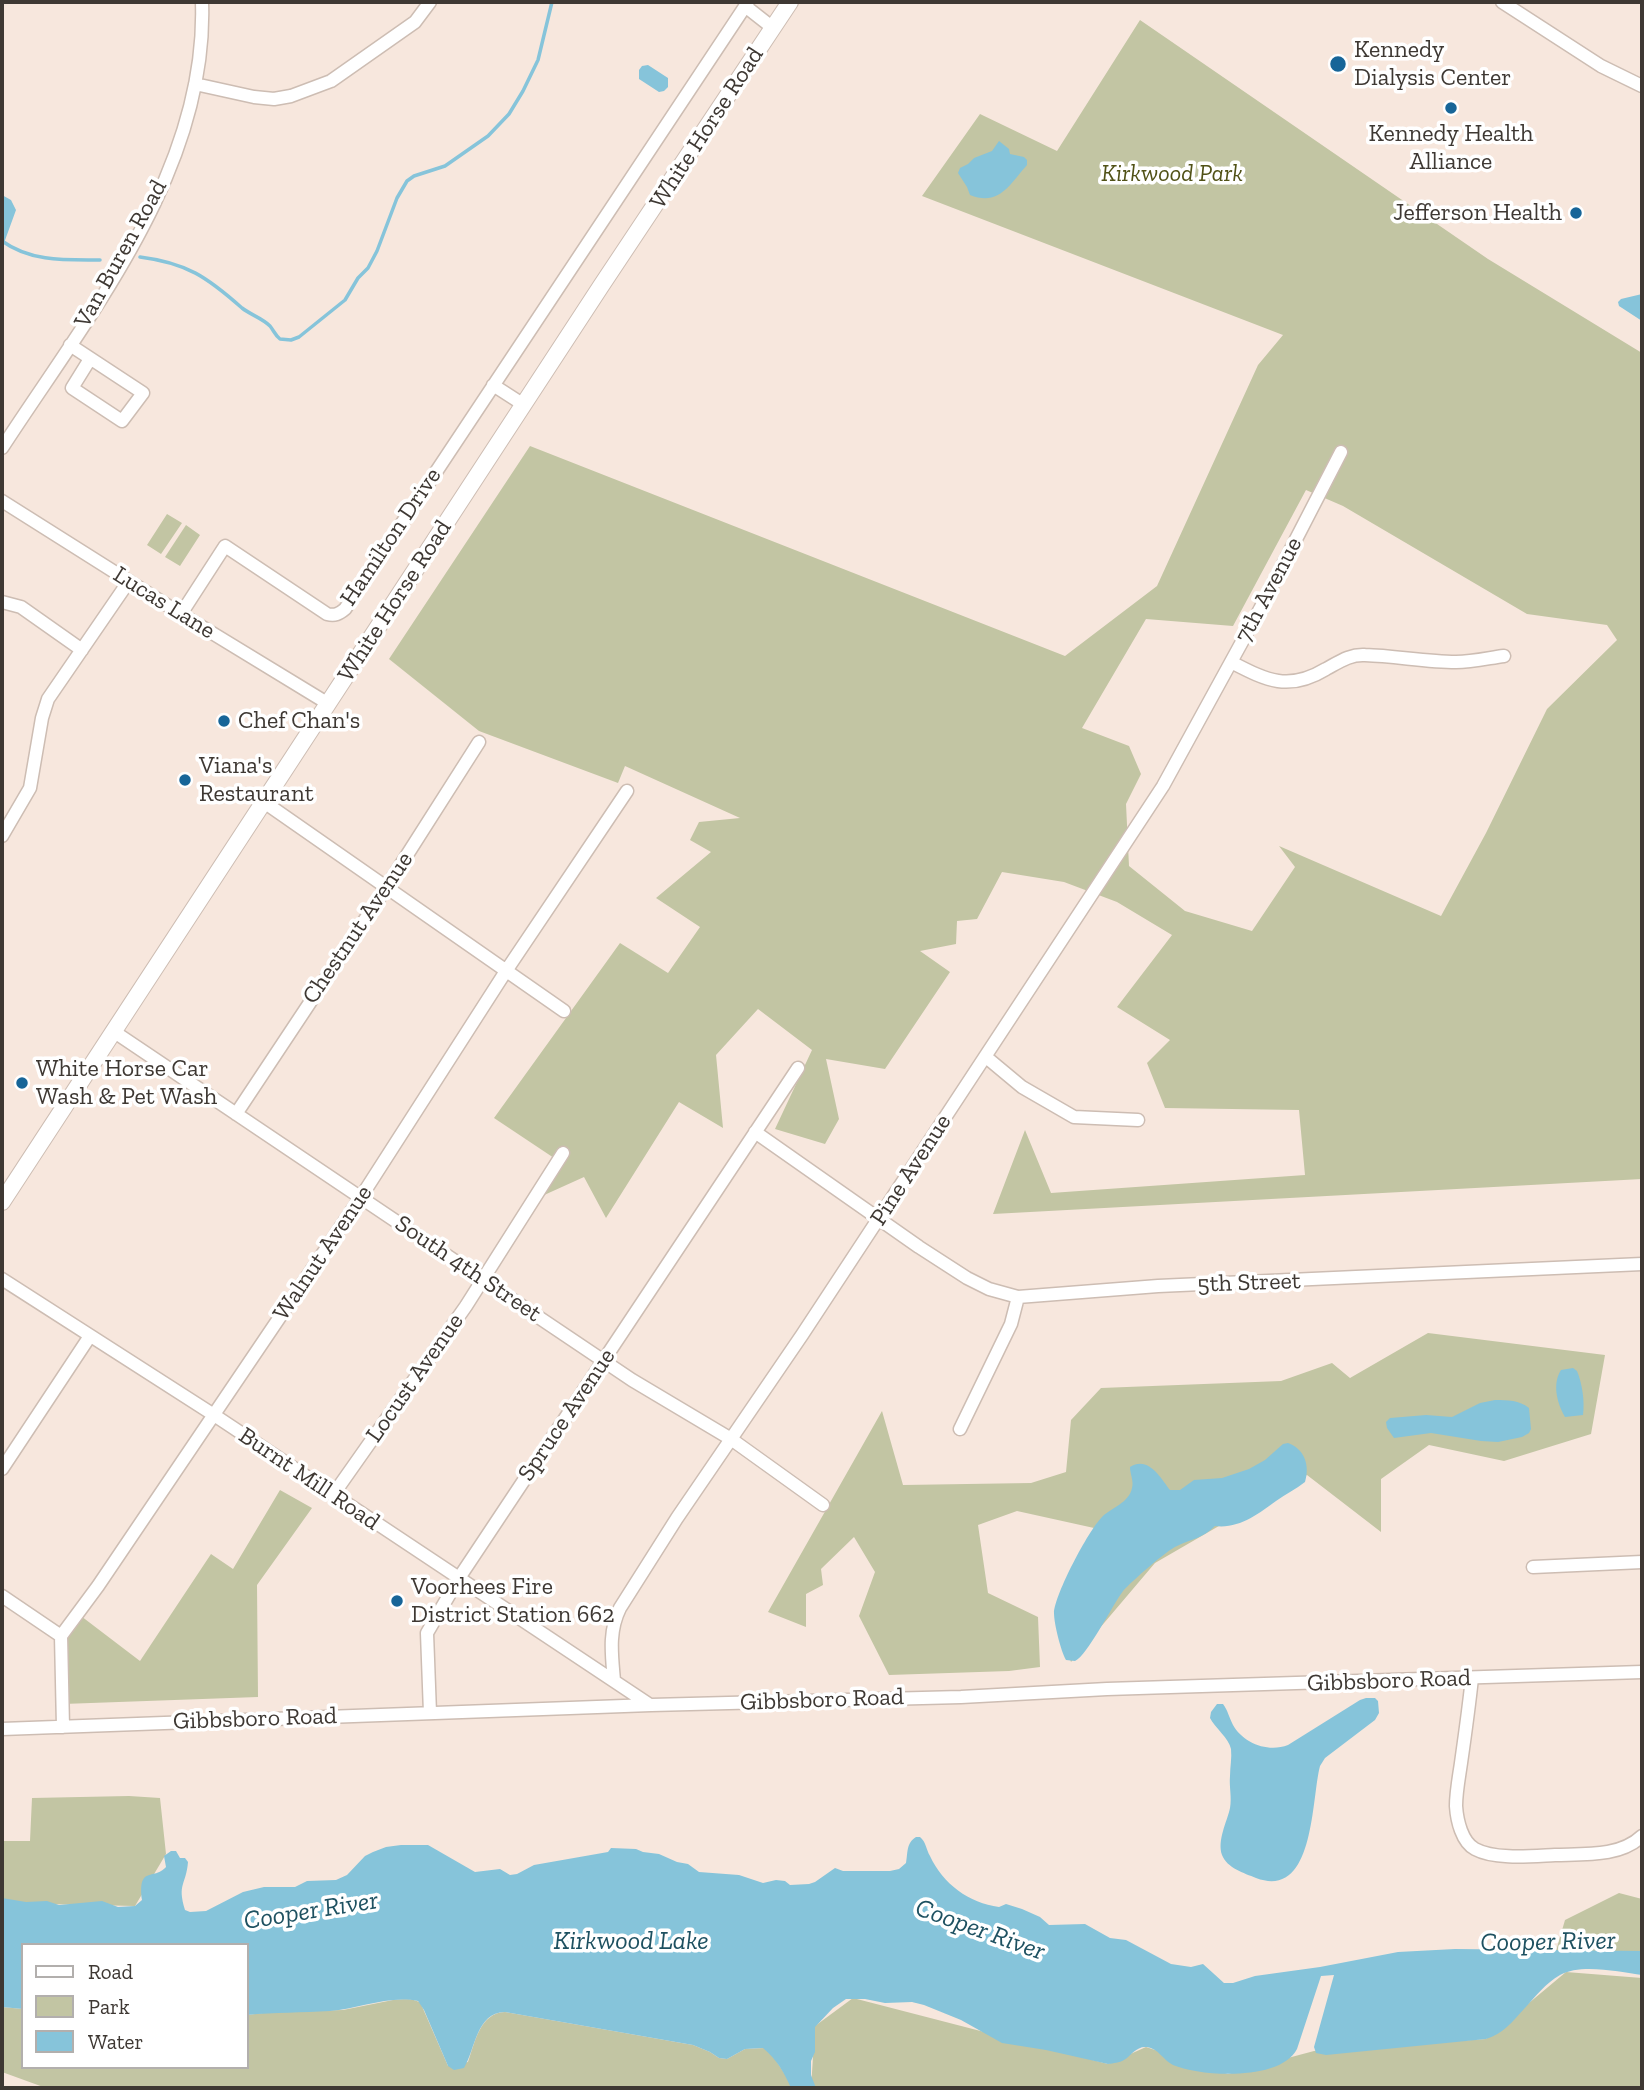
<!DOCTYPE html>
<html>
<head>
<meta charset="utf-8">
<style>
  body { margin:0 }
  #map { position:relative; width:1644px; height:2090px; overflow:hidden; background:#f7e7dd; font-family:"Zilla Slab",serif }
  canvas { display:block }
  .frame { position:absolute; inset:0; border:4px solid #3e3833; pointer-events:none }
  .legend { position:absolute; left:21px; top:1943px; width:228px; height:126px; box-sizing:border-box; background:#fff; border:2px solid #b2afad; margin:0; padding:9px 12px; list-style:none; font-size:21px; color:#3e3833 }
  .legend li { display:flex; align-items:center; gap:14px; height:35px }
  .legend b { width:35px; border:2px solid #b2afad }
</style>
</head>
<body>
<div id="map">
<canvas width="1644" height="2090"></canvas>
<div class="frame"></div>
<ul class="legend">
<li><b style="height:9px;background:#fff"></b>Road</li>
<li><b style="height:19px;background:#c2c5a3"></b>Park</li>
<li><b style="height:19px;background:#86c4da"></b>Water</li>
</ul>
</div>
<script>
const ctx = document.querySelector('canvas').getContext('2d');
ctx.lineJoin = 'round';
function fillPath(path, color) {
  ctx.fillStyle = color;
  ctx.fill(path, 'evenodd');
}
function trace(path, color, width, dash) {
  ctx.strokeStyle = color;
  ctx.lineWidth = width;
  ctx.lineCap = dash ? 'butt' : 'round';
  ctx.setLineDash(dash || []);
  ctx.stroke(path);
}
function drawText(font, color, halo, rows, align = 'center') {
  ctx.font = font + ' "Zilla Slab",serif';
  ctx.lineWidth = 7;
  ctx.setLineDash([]);
  ctx.textBaseline = 'middle';
  ctx.strokeStyle = halo;
  ctx.fillStyle = color;
  for (const [text, x, y, turn = 0] of rows) {
    ctx.save();
    ctx.translate(x, y);
    ctx.rotate((+turn || 0) * Math.PI / 180);
    ctx.textAlign = isNaN(turn) ? turn : align;
    if (halo) ctx.strokeText(text, 0, 0);
    ctx.fillText(text, 0, 0);
    ctx.restore();
  }
}
fillPath(new Path2D(`
  M1140,20L1488,259L1642,353V1179L993,1214L1025,1130L1051,1193L1305,1175L1299,1110L1165,1108L1147,1063L1170,1040L1117,1007L1172,935L1117,902L1064,882L1002,872L977,919L957,921L956,944L920,951L950,972L885,1069L826,1059L839,1119L825,1144L775,1129L812,1050L758,1009L716,1055L723,1128L679,1102L606,1218L584,1177L542,1196L557,1160L494,1118L620,943L668,973L700,927L656,898L711,852L690,840L699,822L740,818L625,766L618,783L479,731L389,659L530,446L1065,656L1157,586L1258,365L1283,335L922,196L980,114L1057,151ZM1306,490L1343,506L1527,614L1607,625L1617,640L1547,709L1486,833L1441,916L1279,846L1295,867L1252,931L1185,911L1129,866L1126,804L1141,774L1129,746L1082,728L1146,619L1233,626Z
  M167,514L182,523L161,554L147,545Z
  M186,525L200,535L180,566L165,557Z
  M1428,1333L1605,1355L1591,1434L1504,1461L1429,1445L1381,1479V1532L1307,1475L1155,1563L1071,1662L1054,1612L1094,1528L1017,1511L978,1525L988,1593L1038,1617L1040,1667L1009,1671L889,1675L859,1616L875,1572L854,1537L821,1569L823,1585L806,1594V1627L768,1612L882,1411L903,1485L1031,1483L1066,1472L1071,1420L1101,1388L1281,1381L1332,1363L1350,1378Z
  M280,1490L312,1508L257,1585L258,1697L63,1704L62,1642L77,1613L140,1661L211,1554L233,1569Z
  M129,1796L160,1798L166,1854L135,1906L2,1903V1841H30L32,1798Z
  M1619,1893L1642,1899V1958L1556,1951L1565,1920Z
  M1566,1972L1642,1978V2088H811L815,2026L853,1998L1108,2064L1146,2047L1228,2074L1314,2051L1486,2039Z
  M393,2000C402,2000 414,1997 421,2004L448,2066L468,2062C475,2042 480,2013 505,2012L693,2045L710,2052L719,2058L727,2059L745,2049L764,2048L773,2056L794,2088H46L2,2072V2007L23,2009V2067H247V2015L271,2012L343,2010Z`), '#c2c5a3');
fillPath(new Path2D(`
  M648,65L668,78V87L664,91L659,92L639,79V70L642,66Z
  M999,141L1009,149L1010,154L1024,157L1027,160V165C1010,184 999,207 970,195L967,187L958,173L960,168L968,164L974,158L992,151Z
  M2,195L11,200L16,210L4,243L2,245Z
  M1642,294V321L1619,306L1618,302L1621,299Z
  M1573,1368L1577,1371C1582,1383 1585,1401 1583,1415L1565,1417C1557,1403 1552,1384 1561,1370Z
  M1495,1400C1508,1400 1519,1400 1529,1408L1531,1429L1529,1433L1522,1437L1498,1442L1481,1441L1431,1433L1394,1438L1387,1428L1386,1422L1390,1418L1426,1415L1452,1417L1480,1403Z
  M1288,1443C1305,1449 1310,1466 1305,1482C1296,1489 1286,1494 1276,1501C1258,1514 1239,1529 1215,1526C1203,1538 1192,1539 1177,1546C1167,1550 1131,1582 1123,1591C1112,1606 1087,1656 1075,1661L1066,1660C1061,1651 1054,1624 1054,1613C1055,1594 1088,1531 1102,1517C1111,1508 1129,1503 1132,1488C1134,1481 1130,1474 1130,1467C1148,1455 1161,1478 1170,1490H1180L1194,1480L1222,1478L1249,1469L1265,1460L1283,1444Z
  M1366,1698H1375L1378,1701L1379,1713L1375,1720L1325,1758L1320,1766C1311,1800 1315,1900 1256,1878C1244,1873 1227,1868 1222,1855C1217,1840 1227,1822 1230,1808C1232,1797 1229,1787 1230,1776C1230,1767 1232,1758 1231,1749C1229,1738 1215,1728 1210,1718L1211,1712L1217,1704H1223C1228,1711 1229,1717 1233,1725C1243,1743 1268,1753 1288,1745L1360,1700Z
  M916,1837H920C926,1842 926,1849 930,1856C943,1884 969,1903 999,1907L1006,1904L1022,1909L1040,1917L1049,1925L1085,1924L1110,1938L1126,1940L1171,1964L1191,1967L1203,1964L1224,1983H1233L1255,1976L1320,1967L1398,1952L1455,1949L1642,1951V1975C1620,1972 1581,1963 1560,1975C1546,1983 1535,1997 1524,2009C1512,2022 1503,2034 1486,2039L1326,2055L1316,2053L1314,2047L1334,1975L1321,1976L1297,2049C1281,2081 1201,2077 1173,2065C1164,2061 1158,2048 1147,2047C1136,2046 1132,2055 1124,2060C1119,2063 1114,2063 1108,2064L1046,2050L1002,2043L961,2020L924,2005L912,2002L885,2003L865,1999H846L833,2008L815,2027V2052L811,2061V2075L816,2088H791C784,2072 777,2060 763,2048L745,2049L727,2059L719,2058L710,2052L693,2045L505,2012C476,2013 476,2048 464,2068L454,2070L448,2066L424,2010L418,2001C389,1995 359,2009 330,2011C302,2013 275,2012 247,2015V1945H23V2009L2,2007V1898L26,1902L47,1901L59,1905L102,1901L118,1907L135,1906L142,1900C138,1865 153,1881 166,1867L164,1856L171,1851H176L180,1858H185L188,1862C186,1886 177,1883 185,1910L190,1912L206,1911L243,1892L264,1887H295L307,1881L336,1880L347,1875L365,1856L373,1852L386,1847L401,1845H428L475,1872L500,1869L510,1875L517,1874L534,1865L608,1852L611,1848L636,1849L643,1852L659,1854L677,1862L688,1864L699,1872L739,1875L763,1883L776,1880L785,1881L790,1885L809,1884L815,1882L835,1868L843,1871H890L899,1869L906,1863C908,1853 906,1843 916,1837Z`), '#86c4da');
trace(new Path2D(`
  M2,241C31,262 66,260 100,260
  M140,257C187,263 207,277 242,308C251,315 262,318 270,326C274,331 275,335 280,339L291,340L299,337L345,300L358,278L368,268L377,251L397,198L407,181L414,176L445,166L488,136L509,114L523,91L538,60L552,2`), '#86c4da', 3.5);
const minor = new Path2D(`
  M1502,2L1601,66L1642,86
  M745,6L773,28
  M195,84L254,97L274,99L291,96L331,81L415,22L430,2
  M70,345L143,393L122,421L72,388L90,359
  M493,385L524,405
  M2,448C89,314 208,170 202,2
  M2,501L181,614L327,703
  M2,602L21,607L82,650
  M181,614L225,546L327,614C335,616 339,614 345,609L748,2
  M1231,662C1266,680 1288,692 1326,669C1339,662 1350,654 1365,655C1396,656 1426,662 1456,662C1472,662 1489,658 1504,656
  M264,802L564,1011
  M2,836L30,788L42,718L48,699L129,581
  M113,1031L632,1380L731,1439L823,1505
  M986,1057L1022,1087L1074,1117L1138,1120
  M236,1114L386,888L479,742
  M755,1132L919,1247L967,1278L989,1289L1018,1297L1158,1286L1642,1264
  M2,1279L214,1415L650,1705
  M960,1429L1011,1324L1018,1297
  M2,1469L90,1336
  M333,1495L466,1306L563,1153
  M1533,1567L1642,1562
  M2,1596L61,1636
  M1472,1678C1469,1706 1465,1735 1461,1763C1459,1777 1456,1792 1456,1806C1457,1821 1462,1842 1475,1849C1495,1860 1533,1856 1555,1855C1585,1854 1620,1857 1642,1836
  M614,1681C612,1656 608,1632 620,1608L677,1518L802,1335L1163,786L1260,609L1341,452
  M430,1713L427,1633L459,1578L798,1068
  M63,1727L61,1636L98,1586L361,1197L506,971L627,791
  M2,1729L651,1705L961,1697L1107,1689L1642,1672`);
const major = new Path2D(`
  M2,1202L601,286L790,2`);
trace(minor, '#cdbdb3', 15);
trace(major, '#cdbdb3', 18);
trace(minor, '#fff', 12);
trace(major, '#fff', 16);
for (const [x, y, r, color] of [
  [1338,64,9,"#176598"],
  [1451,108,7,"#176598"],
  [1576,213,7,"#176598"],
  [224,721,7,"#176598"],
  [185,780,7,"#176598"],
  [22,1083,7,"#176598"],
  [397,1601,7,"#176598"]
]) {
  const dot = new Path2D();
  dot.arc(x, y, r, 0, 2 * Math.PI);
  ctx.fillStyle = color;
  ctx.fill(dot);
  trace(dot, '#fff', 2.5);
}
drawText('24px', '#3e3833', '#fff', [
  ["Kennedy",1354,50],
  ["Dialysis Center",1354,78],
  ["Kennedy Health",1451,134,"center"],
  ["Alliance",1451,162,"center"],
  ["Jefferson Health",1562,213,"right"],
  ["Chef Chan's",238,721],
  ["Viana's",199,766],
  ["Restaurant",199,794],
  ["White Horse Car",36,1069],
  ["Wash & Pet Wash",36,1097],
  ["Voorhees Fire",411,1587],
  ["District Station 662",411,1615]
], 'left');
drawText('24px', '#3e3833', '#fff', [
  ["White Horse Road",707,128,-57],
  ["Van Buren Road",121,254,-61],
  ["Hamilton Drive",391,537,-56],
  ["7th Avenue",1269,590,-62],
  ["White Horse Road",395,601,-57],
  ["Lucas Lane",164,603,32],
  ["Chestnut Avenue",358,928,-56],
  ["Pine Avenue",911,1170,-57],
  ["Walnut Avenue",323,1253,-56],
  ["South 4th Street",468,1269,34],
  ["5th Street",1249,1283,-2],
  ["Locust Avenue",415,1378,-55],
  ["Spruce Avenue",567,1415,-56],
  ["Burnt Mill Road",309,1479,34],
  ["Gibbsboro Road",1389,1681,-2],
  ["Gibbsboro Road",822,1700,-2],
  ["Gibbsboro Road",255,1719,-2]
]);
drawText('italic 24px', '#515217', '#fff', [
  ["Kirkwood Park",1172,174]
]);
drawText('italic 26px', '#1e5161', '#fff', [
  ["Cooper River",311,1911,-9],
  ["Cooper River",980,1930,20],
  ["Kirkwood Lake",631,1942],
  ["Cooper River",1548,1942,-1]
]);
</script>
</body>
</html>
